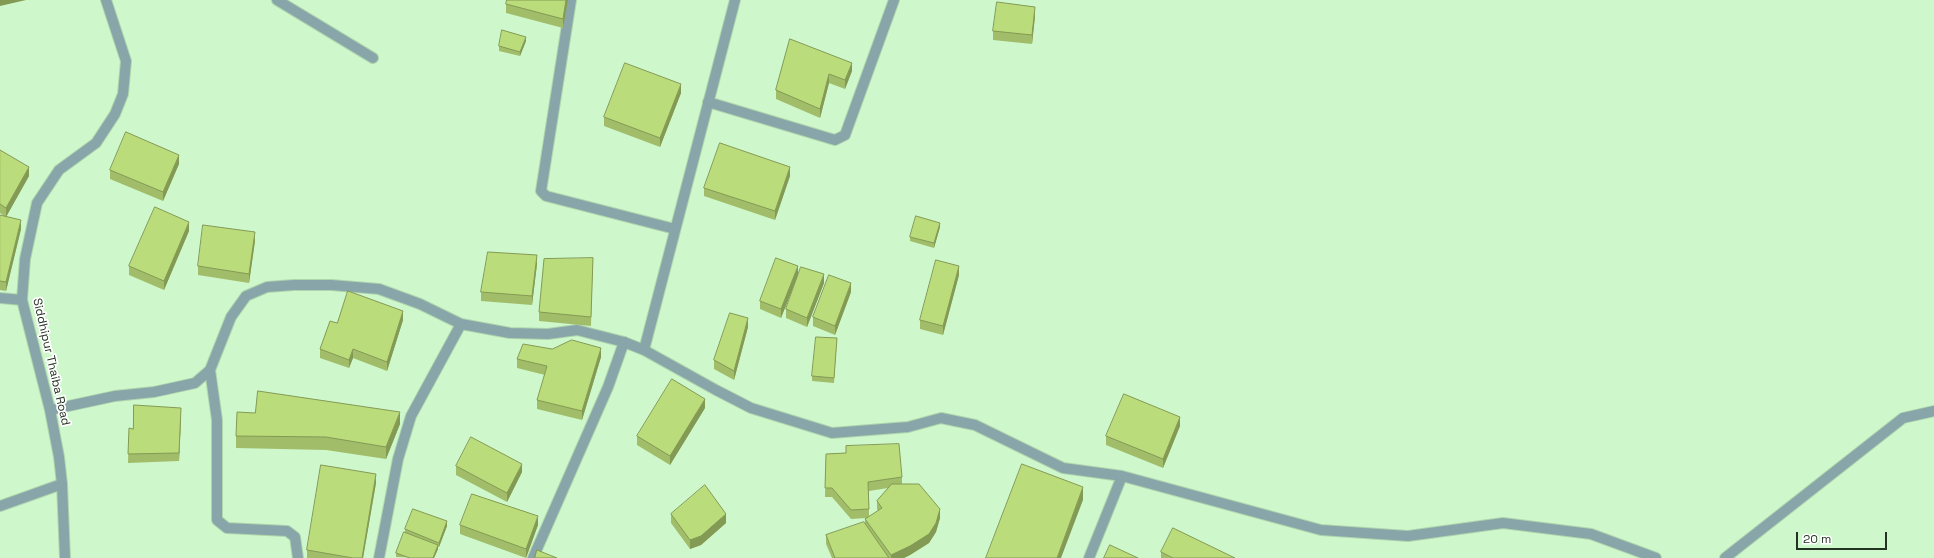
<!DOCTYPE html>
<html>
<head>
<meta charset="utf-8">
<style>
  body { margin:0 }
  #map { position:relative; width:1934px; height:558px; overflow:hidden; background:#cef8cc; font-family:"Space Grotesk",sans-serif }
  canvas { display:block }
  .scale { position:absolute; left:1796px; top:532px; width:91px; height:18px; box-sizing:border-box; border:2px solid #233322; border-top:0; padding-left:5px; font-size:12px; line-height:14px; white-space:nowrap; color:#233322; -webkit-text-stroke:3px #fff; paint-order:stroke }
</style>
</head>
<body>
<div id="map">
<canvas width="1934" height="558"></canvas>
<div class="scale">20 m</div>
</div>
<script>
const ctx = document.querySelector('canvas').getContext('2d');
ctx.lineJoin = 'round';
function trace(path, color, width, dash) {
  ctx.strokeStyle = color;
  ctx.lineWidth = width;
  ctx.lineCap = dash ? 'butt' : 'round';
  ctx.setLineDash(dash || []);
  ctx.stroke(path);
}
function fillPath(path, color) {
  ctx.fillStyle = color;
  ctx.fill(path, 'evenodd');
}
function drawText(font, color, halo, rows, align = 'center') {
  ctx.font = font + ' "Space Grotesk",sans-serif';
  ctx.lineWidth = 3.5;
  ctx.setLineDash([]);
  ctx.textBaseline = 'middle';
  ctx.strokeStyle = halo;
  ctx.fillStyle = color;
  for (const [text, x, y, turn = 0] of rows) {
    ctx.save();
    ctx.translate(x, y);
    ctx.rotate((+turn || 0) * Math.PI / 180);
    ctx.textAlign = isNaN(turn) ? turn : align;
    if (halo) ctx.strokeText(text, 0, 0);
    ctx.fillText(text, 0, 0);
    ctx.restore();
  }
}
const service = new Path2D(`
  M210,370L217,420V520L227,528L287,531L295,537L298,558
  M62,484L65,558
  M533,558L608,387L624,342`);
const minor = new Path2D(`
  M277,0L373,58
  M571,0L541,191L546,196L675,229
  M708,102L835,140L845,135L894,0
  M0,298L22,300
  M644,350L735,0
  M50,410L115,396L154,392L195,383L210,370L231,317L246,296L267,287L294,285H331L379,289L420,304L461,324L510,333L548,334L577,330L624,342L644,350L716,390L751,408L832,433L908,427L941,418L975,425L1063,468L1122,476L1321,530L1408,536L1503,523L1591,534L1656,558
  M0,506L62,484L59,457L50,410L22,300L25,259L37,203L59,170L96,143L115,114L123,94L126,61L106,0
  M379,558L398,459L411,416L461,324
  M1089,558L1122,476
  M1725,558L1903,418L1934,411`);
trace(service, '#afd5ad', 12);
trace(minor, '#afd5ad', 12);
trace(service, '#88a6a9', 10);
trace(minor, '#88a6a9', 10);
fillPath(new Path2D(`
  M568,0L563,28L506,13V4Z
  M1035,16L1032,44L993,40V31Z
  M790,39L852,71L845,89L829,83L820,118L776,99V90Z
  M526,41L520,56L499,51V46Z
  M681,93L660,147L604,126V117Z
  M0,150L29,176L6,217L21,229L6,291L0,290V215L6,217L0,213Z
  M179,164L163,201L110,179V170Z
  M790,176L775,220L704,196V188Z
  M940,227L934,248L910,241V237Z
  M189,231L164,290L129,275V266Z
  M255,241L249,283L198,275V266Z
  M593,258L591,326L539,321V312Z
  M537,264L532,305L481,301V292Z
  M798,275L781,318L760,309V301Z
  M959,275L943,335L920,329V320Z
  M824,283L807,327L786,318V309Z
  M851,292L835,335L813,326V317Z
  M403,320L387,371L353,358L349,368L320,358V349L337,323Z
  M748,327L734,380L714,369V360Z
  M837,338L834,383L812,381V376Z
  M601,357L582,420L537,409V400L545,375L517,368V359Z
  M705,408L670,465L637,445V436Z
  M181,417L179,461L128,463L129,428L133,429Z
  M400,424L386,459L326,450L236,448V436Z
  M1180,426L1163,468L1106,445V436Z
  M846,453L902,477V484L940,518L936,532L929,543L910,555L904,558H832L826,544V535L865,523V519L866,518L851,519L832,497H825L826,454ZM888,488L877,501V509L878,511L869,516V491Z
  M456,466L522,472L507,502L456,475Z
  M376,483L363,558H307V550Z
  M671,514L726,523L701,545L690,549L671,523Z
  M460,525H538L526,558L460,534Z
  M447,526L439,547H438V549L434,558L396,557V553L405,532V529Z
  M1161,552L1235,558H1161Z`), '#a1bd69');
fillPath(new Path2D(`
  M0,0H26L0,6Z
  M566,0H568L563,28V19Z
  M1035,7V16L1032,44V35Z
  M526,37V41L520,56V52Z
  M852,63V71L845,89V80Z
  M829,74V83L820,118V109Z
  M681,84V93L660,147V138Z
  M179,155V164L163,201V192Z
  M29,167V176L6,217V208Z
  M790,167V176L775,220V211Z
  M21,220V229L6,291V282Z
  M189,222V231L164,290V281Z
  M940,223V227L934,248V243Z
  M255,232V241L249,283V274Z
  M537,255V264L532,305V296Z
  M798,266V275L781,318V309Z
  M959,266V275L943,335V326Z
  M824,274V283L807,327V318Z
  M851,283V292L835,335V326Z
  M403,311V320L387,371V362Z
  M748,318V327L734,380V371Z
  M601,348V357L582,420V411Z
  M353,349V358L349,368V360Z
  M705,399V408L670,465V456Z
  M181,408V417L179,461V453Z
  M400,412V424L386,459V447Z
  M1180,417V426L1163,468V459Z
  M522,464V472L507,502V493Z
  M376,474V483L363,558H362Z
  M1083,487V500L1061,558H1057Z
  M940,509V518L936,532L929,543L910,555L904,558H891V555Z
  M726,514V523L701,545L690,549V540Z
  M538,516V525L526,558V549Z
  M447,521V526L439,547V543Z
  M438,545V549L434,558H433Z`), '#839a55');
const building = new Path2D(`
  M507,0H566L563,19L506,4Z
  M997,2L1035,7L1032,35L993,31Z
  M502,30L526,37L520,52L499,46Z
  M790,39L852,63L845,80L829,74L820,109L776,90Z
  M625,63L681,84L660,138L604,117Z
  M126,132L179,155L163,192L110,170Z
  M720,143L790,167L775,211L704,188Z
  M0,150L29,167L6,208L0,204Z
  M155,207L189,222L164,281L129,266Z
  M0,215L21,220L6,282L0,281Z
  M916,216L940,223L934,243L910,237Z
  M203,225L255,232L249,274L198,266Z
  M488,252L537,255L532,296L481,292Z
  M593,258L591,317L539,312L544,259Z
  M776,258L798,266L781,309L760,301Z
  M936,260L959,266L943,326L920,320Z
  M801,267L824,274L807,318L786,309Z
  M829,275L851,283L835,326L813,317Z
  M348,291L403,311L387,362L353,349L349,360L320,349L330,321L337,323Z
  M730,313L748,318L734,371L714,360Z
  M816,337L837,338L834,378L812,376Z
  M572,340L601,348L582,411L537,400L547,366L517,359L523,344L552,349Z
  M672,379L705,399L670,456L637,436Z
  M258,391L400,412L386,447L326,437L236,436L237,412L255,413Z
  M1124,394L1180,417L1163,459L1106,436Z
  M134,405L181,408L179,453L128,454L129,428L133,429Z
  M471,437L522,464L507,493L456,466Z
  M899,444L902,477L868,482L869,509L851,510L832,488H825L826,454L846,453V446Z
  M1022,464L1083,487L1057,558H986Z
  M321,465L376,474L362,558H353L307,550Z
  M892,484H919L940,509L936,523L929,534L910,546L891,555L865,519L882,508L877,501Z
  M705,485L726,514L701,536L690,540L671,514Z
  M472,494L538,516L526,549L460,525Z
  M413,509L447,521L439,543L405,529Z
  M864,522L889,558H835L826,535Z
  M1173,528L1235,558H1173L1161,552Z
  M404,532L438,545L433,558H410L396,553Z
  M1110,545L1138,558H1104Z
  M537,550L557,558H535Z`);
fillPath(building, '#bbdc7a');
trace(building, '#839a55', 1);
drawText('12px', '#233322', '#fff', [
  ["Siddhipur Thaiba Road",51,362,77]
]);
</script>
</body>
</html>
